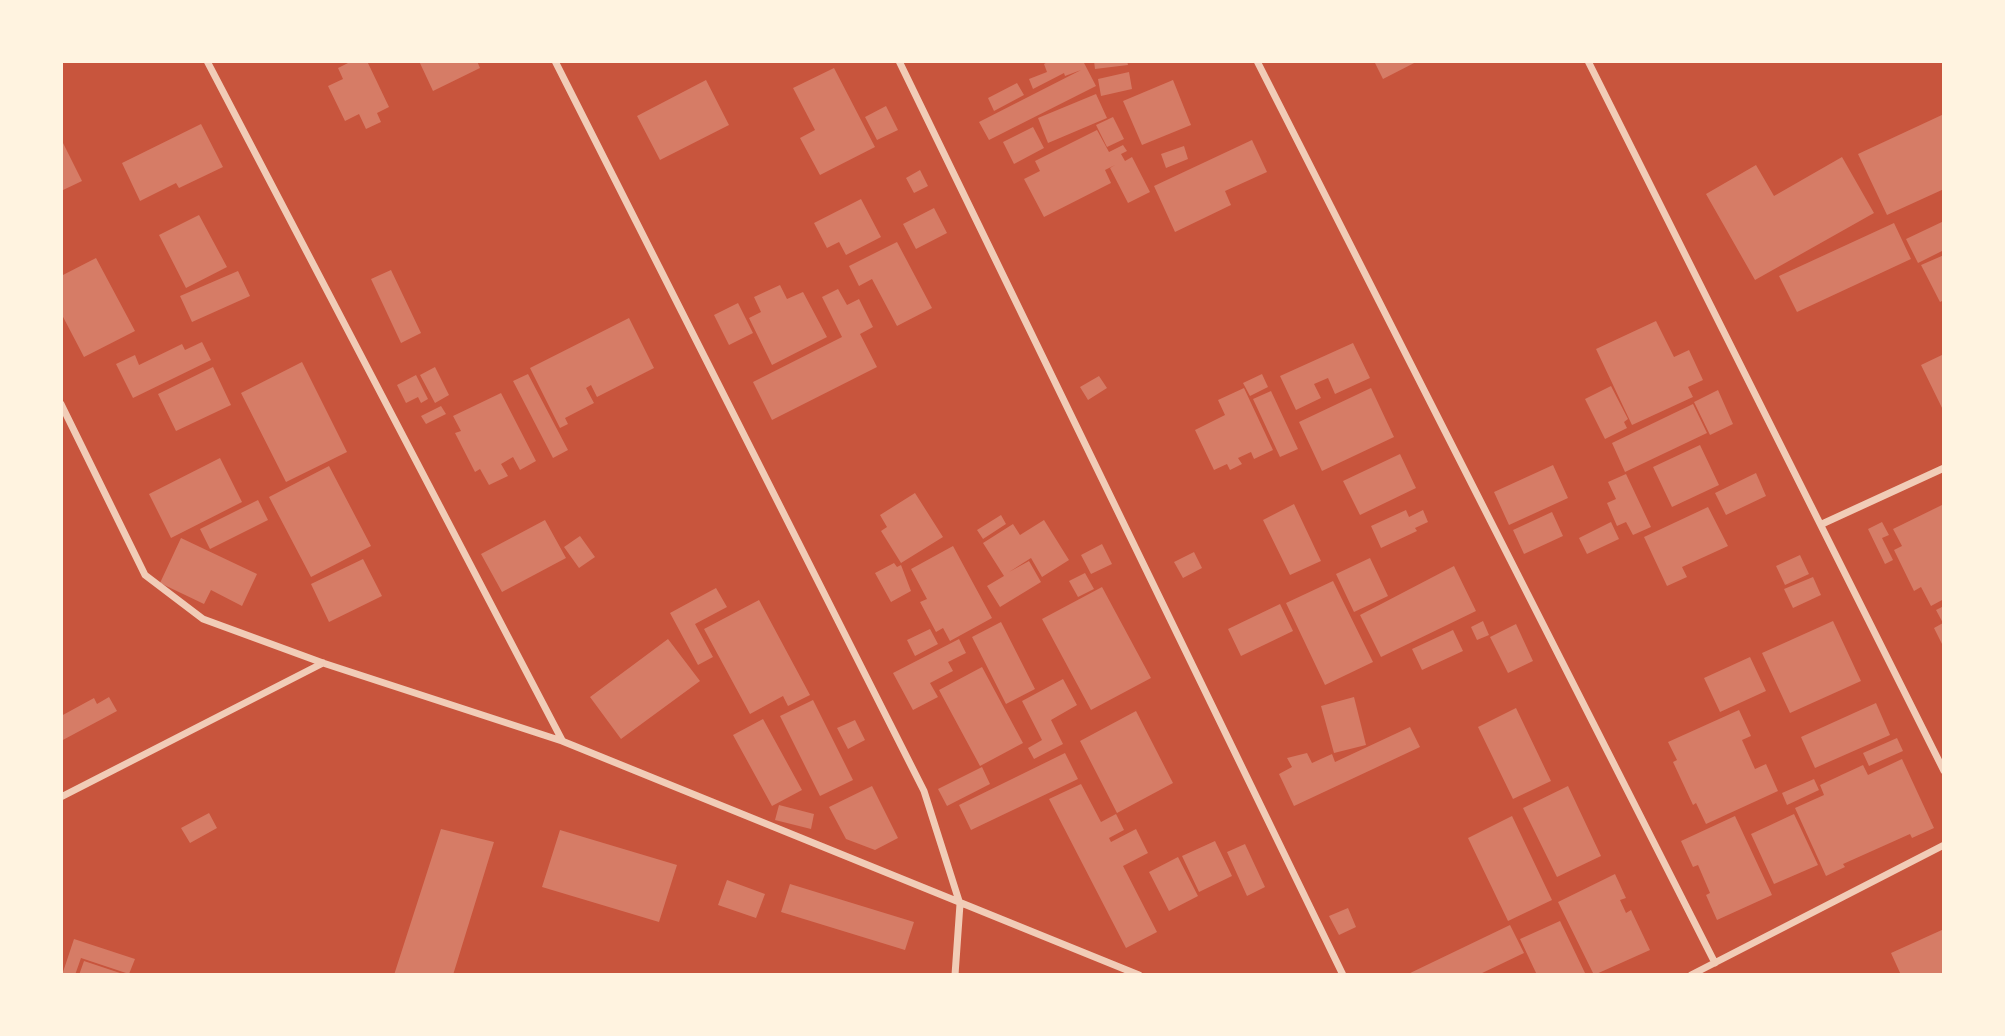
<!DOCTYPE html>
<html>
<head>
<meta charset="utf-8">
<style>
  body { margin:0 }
  #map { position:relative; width:2005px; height:1036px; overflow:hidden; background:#c8553d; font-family:"Libre Baskerville",serif }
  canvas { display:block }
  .frame { position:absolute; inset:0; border:63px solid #fff3e0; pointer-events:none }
</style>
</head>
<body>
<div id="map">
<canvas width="2005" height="1036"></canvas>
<div class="frame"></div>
</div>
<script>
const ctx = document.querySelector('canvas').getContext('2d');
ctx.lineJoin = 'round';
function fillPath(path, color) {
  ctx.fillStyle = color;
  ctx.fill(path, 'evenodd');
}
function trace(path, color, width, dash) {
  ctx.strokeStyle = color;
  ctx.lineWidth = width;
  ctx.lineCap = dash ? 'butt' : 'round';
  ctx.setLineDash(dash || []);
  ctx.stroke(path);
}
fillPath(new Path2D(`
  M352,61H367L389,107L377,113L381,122L366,129L359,114L345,121L328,86L343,79L338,68Z
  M419,61H477L480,68L433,91Z
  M1049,61H1083L1096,86L989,140L979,122L1081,70L1065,76L1064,73L1033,89L1029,79L1047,72L1044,64Z
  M1094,61H1127L1128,65L1095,69Z
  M1379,61H1418L1383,79L1375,63Z
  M834,68L875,147L820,175L800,138L815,130L793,88Z
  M1129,72L1132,89L1101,96L1098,79Z
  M706,80L729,125L660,160L637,116Z
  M1173,80L1191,125L1142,145L1123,101Z
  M1017,83L1024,95L994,111L988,98Z
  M1096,94L1107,118L1048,143L1038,118Z
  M886,106L898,130L877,140L865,117Z
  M1944,114V189L1887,215L1858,154Z
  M1113,117L1124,139L1107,147L1096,125Z
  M201,124L223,167L179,188L176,183L140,201L122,163Z
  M1033,127L1044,148L1014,164L1003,142Z
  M1097,130L1109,152L1123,145L1127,151L1121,154L1125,161L1132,157L1150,192L1128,203L1110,168L1115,165L1105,170L1111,183L1044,217L1024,179L1040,171L1035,161Z
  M61,139L82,181L61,191Z
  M1252,140L1267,172L1225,191L1231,205L1175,232L1154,186Z
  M1184,146L1188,159L1166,168L1161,154Z
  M1842,157L1874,213L1755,280L1706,194L1756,165L1774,196Z
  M920,170L928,186L914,193L906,178Z
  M861,199L881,237L846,255L839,242L827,248L814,223Z
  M934,208L947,233L916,249L903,224Z
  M199,215L227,267L186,288L159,235Z
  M1944,221V250L1918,263L1906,239Z
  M1894,223L1911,259L1797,312L1779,276Z
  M897,242L932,308L897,326L872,279L859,286L849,266Z
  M1944,255V300L1940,302L1921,265Z
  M96,258L135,331L84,357L61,313V276Z
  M391,270L421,333L401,343L371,279Z
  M238,271L250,296L192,322L180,296Z
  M780,285L787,299L803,292L827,337L772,365L749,318L761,312L754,297Z
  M838,289L847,305L859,299L873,327L860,334L877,367L772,420L753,382L842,337L822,297Z
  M738,303L753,333L729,345L714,315Z
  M629,318L654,368L597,397L591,385L586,388L594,403L565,418L568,424L560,428L530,368Z
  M1656,321L1674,357L1689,350L1703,380L1688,387L1693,397L1632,425L1596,349Z
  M202,342L211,360L133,398L116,364L135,355L139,365L182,344L185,350Z
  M1353,343L1370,378L1335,394L1328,378L1314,384L1321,398L1296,410L1280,376Z
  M1944,354V412L1921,365Z
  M302,362L347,452L286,482L241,393Z
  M213,367L231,405L176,431L158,394Z
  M435,367L449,395L435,403L420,375Z
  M528,374L568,450L553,458L513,381Z
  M1262,374L1268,387L1250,396L1243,383Z
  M416,375L428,399L421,403L418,397L406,403L397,385Z
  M1099,376L1107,388L1088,400L1080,387Z
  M1611,386L1628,419L1624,422L1627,428L1605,439L1585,399Z
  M1244,388L1273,450L1254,459L1251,452L1238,458L1242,464L1230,470L1227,464L1214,470L1195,430L1225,415L1218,400Z
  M1371,388L1394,437L1322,471L1299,422Z
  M1718,390L1733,424L1710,435L1694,402Z
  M1271,391L1298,449L1280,457L1253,399Z
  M501,393L536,461L520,470L513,457L501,464L508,476L489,485L480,469L475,472L455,433L461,431L453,416Z
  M1693,404L1707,433L1625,472L1612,443Z
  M441,406L446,414L426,424L421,416Z
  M1700,445L1719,485L1672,507L1653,467Z
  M1400,454L1416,488L1360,515L1343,481Z
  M220,458L242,502L171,538L149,494Z
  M1553,465L1568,498L1509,525L1494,492Z
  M329,466L371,546L311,577L269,497Z
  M1756,473L1766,496L1726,515L1715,493Z
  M1626,474L1651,527L1633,535L1626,522L1617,526L1607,503L1616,499L1608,482Z
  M915,493L943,537L901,563L881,531L887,527L880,515Z
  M258,500L268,520L210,549L200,529Z
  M1294,504L1321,561L1290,575L1263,520Z
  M1944,504V599L1931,606L1921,587L1914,591L1894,550L1902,546L1893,529Z
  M1708,507L1728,546L1682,567L1687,577L1667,586L1644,537Z
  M1406,510L1409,517L1423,510L1428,522L1415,528L1417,531L1381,548L1371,526Z
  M1552,512L1563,536L1524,554L1513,530Z
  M1001,515L1006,524L983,539L977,530Z
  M545,520L566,558L502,592L481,554Z
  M1044,520L1069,560L1042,577L1031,558L1009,572L1029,561L1041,582L1000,607L987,586L1004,576L983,543L1013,524L1020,535Z
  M1611,522L1619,539L1587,554L1579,538Z
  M1882,522L1889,535L1882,538L1893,560L1885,564L1868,529Z
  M580,536L595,557L579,568L564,547Z
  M181,538L257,574L242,606L211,590L204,604L160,583Z
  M1102,544L1112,564L1091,574L1081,555Z
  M953,546L992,618L950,641L943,628L936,632L920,602L927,599L911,569Z
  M1194,552L1202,568L1183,578L1174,562Z
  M1800,555L1809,574L1785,585L1776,566Z
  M1370,558L1388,596L1354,612L1336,574Z
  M363,559L382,596L329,622L311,584Z
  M894,563L897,567L901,565L911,591L891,602L875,573Z
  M1454,566L1476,611L1381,657L1360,615Z
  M1085,573L1094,589L1078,597L1069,581Z
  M1813,577L1821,595L1793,608L1784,589Z
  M1333,581L1373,662L1325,685L1286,603Z
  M1102,587L1151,678L1091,710L1042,619Z
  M716,588L727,607L695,624L713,657L698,665L670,613Z
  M759,600L810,695L788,706L783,696L750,714L704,629Z
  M1280,604L1293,631L1241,656L1228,629Z
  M1944,606V648L1934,628L1943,623L1936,610Z
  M1483,621L1489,635L1477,640L1471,627Z
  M1833,621L1861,681L1790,713L1762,653Z
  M1001,622L1035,689L1006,704L972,637Z
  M1516,624L1533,661L1508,673L1490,637Z
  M930,629L938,644L915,656L907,640Z
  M1453,630L1463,651L1422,670L1412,649Z
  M668,639L700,681L621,739L590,697Z
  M959,639L966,653L948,662L953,671L930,683L938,697L913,710L893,673Z
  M1750,657L1766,691L1720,712L1704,678Z
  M982,667L1023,743L980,766L939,690Z
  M1063,679L1077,705L1051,720L1063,744L1034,759L1028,748L1042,740L1022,701Z
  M109,697L117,711L61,741V716L94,698L97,704Z
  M1354,697L1366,745L1334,753L1321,706Z
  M813,700L853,780L820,796L780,716Z
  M1876,703L1890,735L1815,768L1801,737Z
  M1516,708L1551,781L1513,799L1478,727Z
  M1739,710L1751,736L1742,740L1755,769L1766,764L1778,791L1706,824L1696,803L1693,805L1673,762L1677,760L1668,742Z
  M1136,711L1173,783L1117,813L1080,741Z
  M763,719L802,790L772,806L733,735Z
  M855,720L865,740L848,749L837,728Z
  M1410,727L1420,747L1294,806L1279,774L1292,767L1287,758L1307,753L1312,763L1332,754L1335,762Z
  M1897,738L1903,751L1869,766L1863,753Z
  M1065,753L1078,779L971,830L959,805Z
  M1902,759L1934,828L1912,838L1910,834L1843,864L1845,867L1826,876L1795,808L1824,795L1820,785L1863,765L1868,775Z
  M982,767L990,784L947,806L938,789Z
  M1814,779L1819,790L1787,805L1782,793Z
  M1081,784L1101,822L1116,814L1124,830L1109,838L1111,842L1136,829L1148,853L1123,866L1157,932L1126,948L1049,799Z
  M872,786L898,838L875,850L846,839L829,807Z
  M1568,786L1601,856L1557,877L1523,808Z
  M779,805L814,814L811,829L775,820Z
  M209,813L217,828L190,843L181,828Z
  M1794,814L1818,865L1774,884L1751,834Z
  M1512,816L1552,900L1508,921L1468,838Z
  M1735,816L1772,895L1717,920L1706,895L1710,893L1698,865L1693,867L1681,841Z
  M441,829L494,842L453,975H394Z
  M560,830L677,865L659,922L542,887Z
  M1215,841L1232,876L1199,892L1182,856Z
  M1245,844L1265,887L1247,896L1227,852Z
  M1178,857L1198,896L1169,911L1149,872Z
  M1615,874L1626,898L1620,900L1626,913L1631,910L1650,950L1594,975L1558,902Z
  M727,880L765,894L756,918L718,905Z
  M790,884L914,922L905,950L781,912Z
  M1348,908L1356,927L1339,935L1329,916Z
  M1560,921L1585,973L1537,975L1520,939Z
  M1510,925L1524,953L1478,975H1406Z
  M1944,929V975H1901L1891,953Z
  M74,939L135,959L129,974L81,958L75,975H62Z
  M84,961L123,974V975H79Z`), '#d67c66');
trace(new Path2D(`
  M207,61L562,740
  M555,61L924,791L960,904L955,975
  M899,61L1343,975
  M1257,61L1715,963
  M1588,61L1944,771
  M61,404L145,575L203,619L323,663L562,741L1139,975
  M1822,524L1944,468
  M61,797L323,663
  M1691,975L1944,845`), '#f1ccb7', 7);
</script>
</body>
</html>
